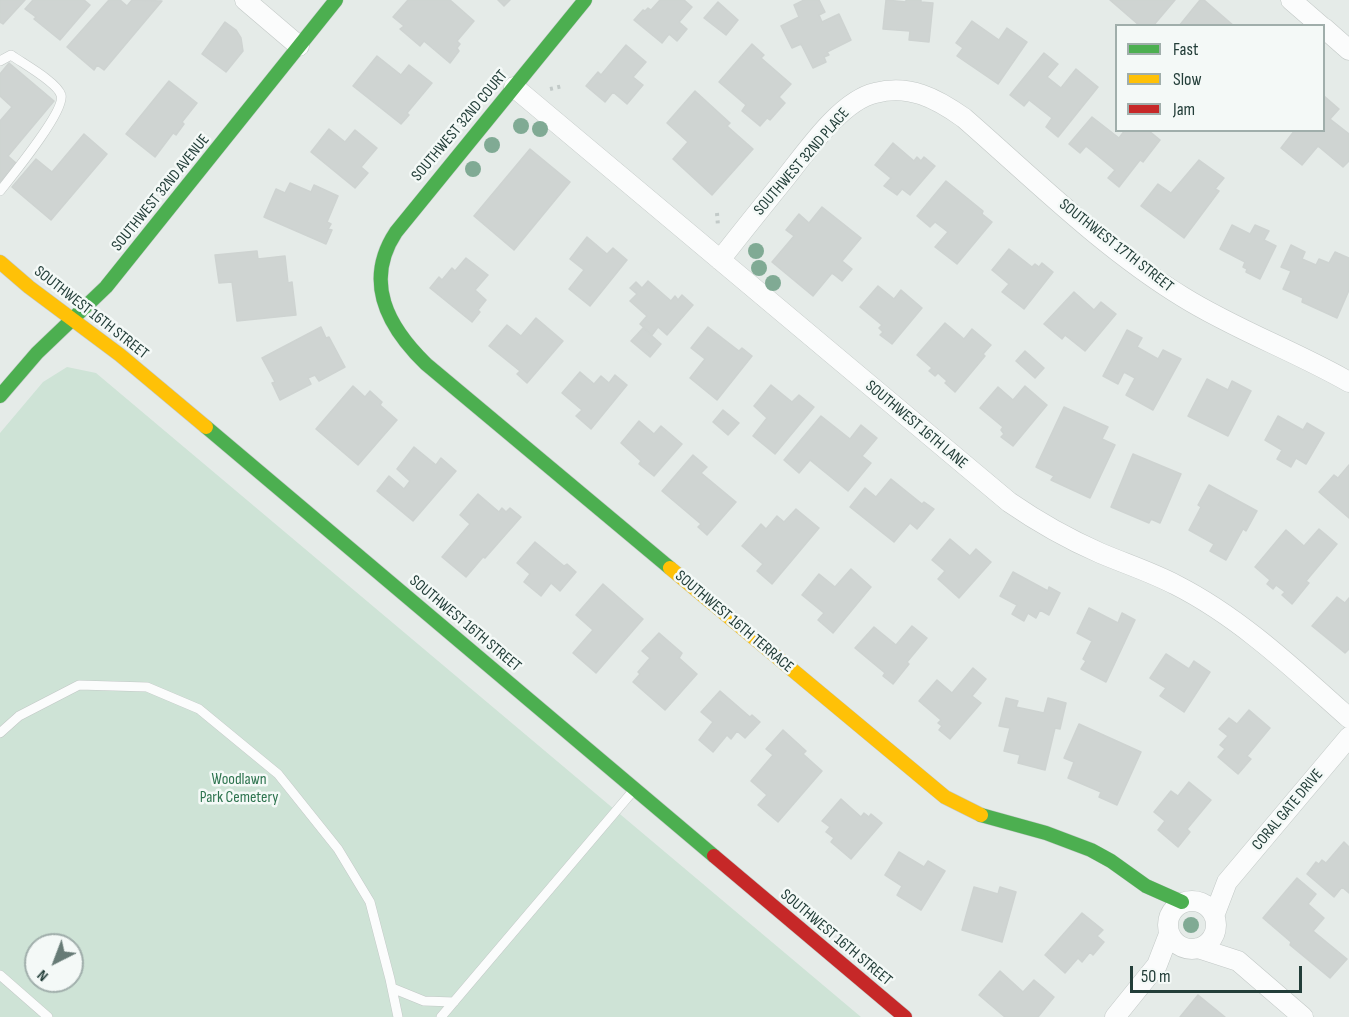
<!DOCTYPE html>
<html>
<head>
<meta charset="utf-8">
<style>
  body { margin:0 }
  #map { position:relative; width:1349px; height:1017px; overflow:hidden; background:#e5ebe8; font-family:"Sofia Sans Condensed",sans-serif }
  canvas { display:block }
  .legend { position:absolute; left:1115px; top:24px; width:210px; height:108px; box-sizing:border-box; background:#f4f9f7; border:2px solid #a0aeab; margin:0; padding:8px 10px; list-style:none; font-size:18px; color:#233e39 }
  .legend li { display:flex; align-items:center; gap:12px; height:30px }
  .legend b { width:30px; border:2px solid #a0aeab }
  .north { position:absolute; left:24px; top:933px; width:60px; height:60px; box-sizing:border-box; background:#f4f9f7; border:2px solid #a0aeab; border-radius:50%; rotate:222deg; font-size:16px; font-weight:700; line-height:24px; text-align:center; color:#233e39 }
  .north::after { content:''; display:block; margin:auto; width:21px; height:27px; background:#677b76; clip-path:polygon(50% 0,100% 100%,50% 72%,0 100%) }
  .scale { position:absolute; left:1130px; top:966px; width:172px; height:27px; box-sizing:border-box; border:3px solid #233e39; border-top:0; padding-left:8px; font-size:18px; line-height:21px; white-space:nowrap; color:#233e39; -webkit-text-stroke:4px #f4f9f7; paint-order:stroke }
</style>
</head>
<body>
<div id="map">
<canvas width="1349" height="1017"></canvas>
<ul class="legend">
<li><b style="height:8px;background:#4caf50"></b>Fast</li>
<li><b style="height:8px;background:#ffc107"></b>Slow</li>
<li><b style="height:8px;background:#c62828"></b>Jam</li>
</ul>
<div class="north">N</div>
<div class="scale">50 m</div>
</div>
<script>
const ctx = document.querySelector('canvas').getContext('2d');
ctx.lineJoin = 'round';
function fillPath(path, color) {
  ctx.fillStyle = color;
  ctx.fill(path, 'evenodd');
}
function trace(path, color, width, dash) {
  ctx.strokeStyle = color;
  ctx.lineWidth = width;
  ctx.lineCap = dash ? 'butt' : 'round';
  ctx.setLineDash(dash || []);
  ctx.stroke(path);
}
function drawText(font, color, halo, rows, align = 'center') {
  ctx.font = font + ' "Sofia Sans Condensed",sans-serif';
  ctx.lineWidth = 5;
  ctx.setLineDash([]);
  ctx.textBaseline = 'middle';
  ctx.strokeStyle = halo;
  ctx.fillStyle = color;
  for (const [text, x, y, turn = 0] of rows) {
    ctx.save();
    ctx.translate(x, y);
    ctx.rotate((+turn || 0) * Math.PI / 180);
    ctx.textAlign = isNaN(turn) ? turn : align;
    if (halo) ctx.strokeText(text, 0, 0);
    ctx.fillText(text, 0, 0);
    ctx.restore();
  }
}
fillPath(new Path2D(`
  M67,367L96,373L861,1017H0V433L43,382ZM36,945H72V981H36Z`), '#cee3d6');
const building = new Path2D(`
  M0,0H25L3,24L0,22Z
  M33,0H84L90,5L60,40L34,19L36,17L25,9Z
  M109,0H120L127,6L132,0L162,1L104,70L97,65L94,70L67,47Z
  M408,0H450L474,21L457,41L460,44L457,48L459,51L450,63L424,41L420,46L400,29L404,26L393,17Z
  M498,0H510L504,6Z
  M660,0H684L692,7L679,22L687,29L677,41L669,34L662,43L634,20L643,10L645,11L648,8L651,10Z
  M804,0H819L825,12L819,15L822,22L839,14L851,40L827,52L829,55L824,57L826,62L813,68L801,44L792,48L781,26L799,17L794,5Z
  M886,0L906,2V0H921V2L933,3L929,42L909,40L910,31L883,29Z
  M1110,0H1175L1153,26H1140Z
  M1200,0H1204L1234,26H1179Z
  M718,2L738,20L726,35L704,18Z
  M972,21L999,40L1007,28L1027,42L998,84L957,56L963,48L956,43Z
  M225,22L236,30L241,38L243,51L226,72L202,54Z
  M752,44L764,55L761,58L791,84L779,97L785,103L770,120L767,118L760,126L742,111L746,105L719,82Z
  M626,45L646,62L633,77L643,85L627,104L613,92L605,102L586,86L598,72L601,75Z
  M1044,53L1058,64L1047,77L1061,88L1076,69L1098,87L1058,137L1046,127L1052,118L1029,100L1024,106L1010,95Z
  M377,56L401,75L409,65L432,83L407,113L409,115L401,124L353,86Z
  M9,63L54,101L8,156L16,163L0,182V121L12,107L0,96V74Z
  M169,81L197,103L182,122L184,124L176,135L173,133L155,157L126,134Z
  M695,91L730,123L727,126L753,149L712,195L673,159L688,142L667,123Z
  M1324,96L1339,109L1330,119L1349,134V161L1343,167L1318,146L1302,165L1281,148L1295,130H1324Z
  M1092,117L1119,138L1125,130H1148L1160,140L1143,162L1140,160L1119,187L1108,178L1115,170L1086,146L1080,153L1069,144Z
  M329,129L345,142L355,130L377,148L361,167L368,173L355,188L311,152Z
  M84,134L107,154L51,220L12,187L36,159L52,172Z
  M893,143L914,161L917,157L921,161L924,157L935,166L910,195L902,189L897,195L884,186L891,178L875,165Z
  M530,149L570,182L514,250L474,216Z
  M1199,160L1224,178L1215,189L1219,191L1184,238L1141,206L1158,184L1171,193Z
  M946,181L983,211L982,214L992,222L957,264L935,247L948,232L935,222L930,227L917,216Z
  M290,183L311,192L314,185L338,196L327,222L331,224L328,229L332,230L326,244L264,217L276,189L285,193Z
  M822,207L861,238L842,261L852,269L842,281L832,273L813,296L772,262L794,236L786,230L799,214L809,223Z
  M1232,225L1250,234L1255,225L1269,231L1264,240L1276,246L1260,279L1246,272L1247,269L1243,267L1245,262L1220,249Z
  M587,237L607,254L613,248L627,260L590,306L569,289L584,270L570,259Z
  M1291,245L1305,252L1302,259L1316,265L1319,259L1329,263L1335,252L1349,258V290L1337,318L1302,302L1303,298L1283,289L1291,271L1281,267Z
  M1009,249L1032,267L1035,264L1039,267L1042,263L1053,272L1024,309L1002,292L1009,284L992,270Z
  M257,251L258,259L285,256L288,283L292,282L296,315L237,321L232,282L219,283L215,255Z
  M466,258L488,275L475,290L486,300L478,310L480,312L472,322L430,288L439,277L442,280L452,268L455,271Z
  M648,281L671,301L675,296L678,300L682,295L693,305L667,335L658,327L652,335L640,324L647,316L630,301L637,294L630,288L636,282L642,288Z
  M878,286L894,299L901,290L922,308L892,344L880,335L883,332L879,328L882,325L860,307Z
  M1074,292L1094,310L1101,302L1116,314L1085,351L1065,335L1062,339L1044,324Z
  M536,318L563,341L527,383L517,374L520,371L489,346L507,325L521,336Z
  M945,323L964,339L972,329L991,345L983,354L985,356L955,392L945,383L947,381L938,373L935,376L929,371L932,368L917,355Z
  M321,327L326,338L329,337L345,367L319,381L315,375L308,378L311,384L280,400L272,383L275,382L262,358Z
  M708,327L739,351L742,348L752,356L717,400L690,378L705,359L691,348Z
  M643,328L661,344L650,357L631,341Z
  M1127,330L1142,338L1137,347L1158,359L1163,350L1181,359L1153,410L1126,395L1135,378L1124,372L1118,384L1103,376Z
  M1025,351L1044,368L1035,378L1016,361Z
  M580,372L594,384L601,376L609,383L615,375L627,385L591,429L576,416L582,410L562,393Z
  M1207,379L1228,390L1232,381L1251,391L1228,436L1188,416Z
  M771,385L792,402L799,395L814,407L775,454L753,436L767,418L754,406Z
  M353,386L365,397L370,391L382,402L380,405L397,420L358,465L316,429Z
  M1025,386L1047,405L1013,446L1001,437L1004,434L1001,430L1003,427L980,408L998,387L1013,400Z
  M1064,407L1108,427L1102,439L1115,445L1090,498L1051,480L1054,476L1036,467Z
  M723,410L739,423L728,435L713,422Z
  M821,416L850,439L861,425L877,438L862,456L871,463L848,491L810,460L799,473L784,460Z
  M1278,416L1303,430L1307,423L1324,433L1306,464L1296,458L1291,467L1277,459L1282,450L1265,440Z
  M639,421L654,434L661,426L682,444L654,476L639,464L641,461L621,443Z
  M414,447L436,465L441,458L456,471L413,521L377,491L389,476L404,489L410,481L397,469Z
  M1133,454L1181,474L1160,523L1151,519L1149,523L1111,507Z
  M693,455L707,467L701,473L736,502L707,535L698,527L701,524L662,491Z
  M1349,465V518L1319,492L1334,475L1338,478Z
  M891,479L922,504L924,502L934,509L917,529L910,523L894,542L850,507L865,488L876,497Z
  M1209,485L1257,511L1246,531L1243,529L1226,560L1210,551L1214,544L1189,530L1201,507L1198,505Z
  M478,494L499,512L502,508L506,512L510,508L521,517L485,558L483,557L466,577L442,557L470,524L460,515Z
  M796,509L819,528L772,584L757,571L763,564L742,546L761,524L766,529L777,516L784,522Z
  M1319,529L1337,544L1306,581L1309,583L1292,604L1282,595L1285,592L1276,585L1273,589L1267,584L1270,580L1255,567L1286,530L1304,546Z
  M950,539L970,556L976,549L991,562L959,598L938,579L945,571L932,560Z
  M535,542L564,566L567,564L576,572L560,591L551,583L541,596L524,582L530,574L517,563Z
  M851,569L871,587L833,633L818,620L824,613L802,595L819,574L835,587Z
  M1013,572L1048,591L1049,587L1060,593L1049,615L1040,610L1036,618L1028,613L1024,621L1012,614L1017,605L1000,596Z
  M603,584L643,619L596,673L573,653L593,630L576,615Z
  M1337,597L1345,603L1349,598V649L1345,653L1312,626Z
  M1089,608L1118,623L1122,613L1135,620L1106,682L1081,669L1086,661L1083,659L1092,641L1077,633Z
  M912,626L927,638L907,662L909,664L893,684L883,676L885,673L855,648L874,627L896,645Z
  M659,633L682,653L679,658L697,674L665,710L633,682L640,674L638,672L650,658L642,651Z
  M1166,654L1189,669L1194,661L1210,672L1184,712L1160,696L1166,688L1150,678Z
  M973,668L986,679L972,696L981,703L950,739L939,730L942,726L938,723L941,720L919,701L937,680L952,693Z
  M720,691L750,717L752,715L760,722L745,738L737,731L731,739L727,735L713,752L699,740L713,722L701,712Z
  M1006,698L1018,701L1016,707L1044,713L1048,698L1066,703L1060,729L1055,728L1045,770L1018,763L1020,755L1004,751L1010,728L999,726Z
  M1249,710L1270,728L1247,756L1251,759L1238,774L1218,757L1225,749L1220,745L1228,736L1219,729L1229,718L1237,724Z
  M1079,724L1141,752L1117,805L1099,797L1101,792L1068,778L1074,762L1064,758Z
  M783,730L806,751L803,754L822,771L778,822L758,805L767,795L751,781L773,755L766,749Z
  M1189,782L1211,800L1187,829L1190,832L1178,847L1158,830L1165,821L1154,812L1171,791L1178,796Z
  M841,799L861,817L864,813L869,817L871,814L882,823L851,859L831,842L834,838L826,832L830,827L822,821Z
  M1344,842L1349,847V893L1342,887L1334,897L1307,874L1316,862L1319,864L1322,860L1326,863Z
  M899,852L924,867L928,861L945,871L921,910L897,895L902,886L885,875Z
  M1297,878L1316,894L1308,904L1324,918L1313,931L1347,959L1330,978L1290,945L1291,942L1263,918Z
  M974,887L998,894L1000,887L1016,892L1002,942L962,930Z
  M1082,913L1103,930L1097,936L1104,942L1093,955L1090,952L1082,962L1078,958L1065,973L1045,955Z
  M1000,971L1023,992L1034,980L1054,997L1038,1017H1005L979,995Z
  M1198,995L1225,1017H1180Z`);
fillPath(building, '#cfd4d2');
trace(building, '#ced3d1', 1.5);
const lane = new Path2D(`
  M0,61L11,55C22,63 57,82 61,95C66,110 11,177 0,191
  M0,733L19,716L79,685L147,687L199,709L278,774L338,849L370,902L390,979L398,1017
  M0,975L48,1017
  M392,988L424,1001L454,1002
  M441,1017L633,791`);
const street = new Path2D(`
  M245,0L299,46
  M1291,0L1321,26
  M1324,28L1349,50
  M514,87L1009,502C1038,522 1068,539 1100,553C1126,564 1151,572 1176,585C1241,618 1295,670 1349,718
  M720,260C741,233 762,207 783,181C805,154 840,101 875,93C909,84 936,98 964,118C1034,179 1103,248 1183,297C1236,330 1295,351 1349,382
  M1168 925a24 24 0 1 1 48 0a24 24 0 1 1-48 0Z
  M1214,916L1227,882L1349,737
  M1198,948L1238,961L1303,1017
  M1115,1017L1157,965L1169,934`);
const fast = new Path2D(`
  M585,0L396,232C363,282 388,327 426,364L670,568
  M0,396L37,353L106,287L336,0
  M206,427L714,856
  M981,815L1046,833L1091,850L1111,861L1146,886L1182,902`);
const slow = new Path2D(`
  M0,262L29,287L120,355L206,427
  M670,568L945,797L981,815`);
const jam = new Path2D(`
  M714,856L905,1017`);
trace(lane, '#c2c8c6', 10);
trace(street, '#c2c8c6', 21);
trace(fast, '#c1c8c6', 15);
trace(slow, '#c1c8c6', 15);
trace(jam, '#c1c8c6', 15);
trace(new Path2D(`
  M550,89L563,86
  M717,213L718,226
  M751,255L759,253`), '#c2cac8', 4, [3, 4.5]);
trace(lane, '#fbfcfc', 9);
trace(street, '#fbfcfc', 20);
trace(fast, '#4caf50', 14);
trace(slow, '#ffc107', 14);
trace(jam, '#c62828', 14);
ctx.fillStyle = '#80aa94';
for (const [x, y] of [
  [521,126],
  [540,129],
  [492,145],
  [473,169],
  [756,251],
  [759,268],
  [773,283],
  [1191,925]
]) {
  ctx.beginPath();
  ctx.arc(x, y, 8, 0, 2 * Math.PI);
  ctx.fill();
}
drawText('16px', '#233e39', '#f4f9f7', [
  ["SOUTHWEST 32ND COURT",460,126,-50],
  ["SOUTHWEST 32ND PLACE",802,162,-49],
  ["SOUTHWEST 32ND AVENUE",161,193,-51],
  ["SOUTHWEST 17TH STREET",1116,246,38],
  ["SOUTHWEST 16TH STREET",91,313,38],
  ["SOUTHWEST 16TH LANE",916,425,40],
  ["SOUTHWEST 16TH TERRACE",734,622,40],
  ["SOUTHWEST 16TH STREET",465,624,40],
  ["CORAL GATE DRIVE",1288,810,-50],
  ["SOUTHWEST 16TH STREET",836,938,40]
]);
drawText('16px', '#2e744f', '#f4f9f7', [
  ["Woodlawn",239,780],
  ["Park Cemetery",239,798]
]);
</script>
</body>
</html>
